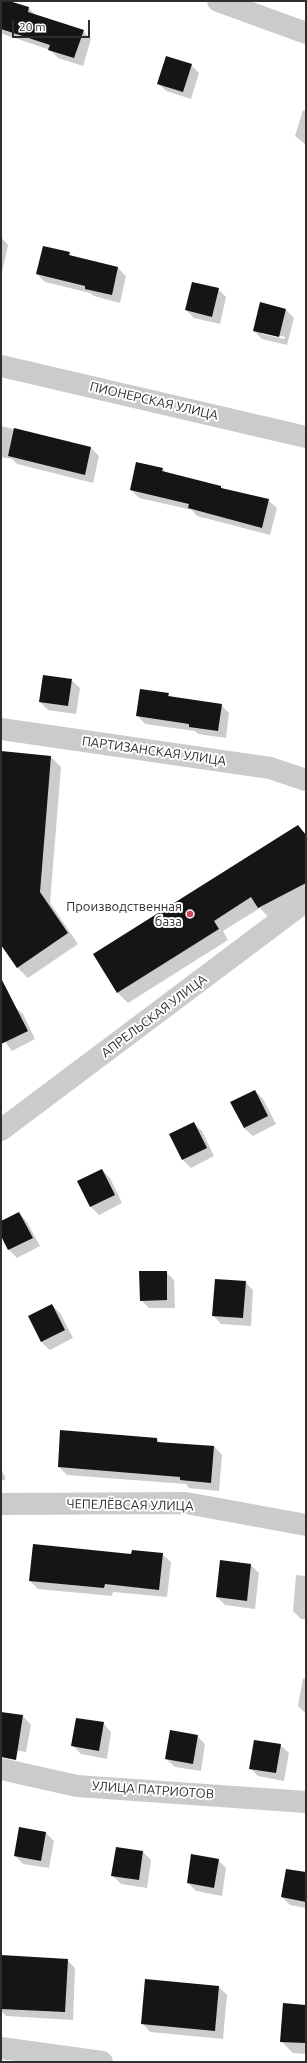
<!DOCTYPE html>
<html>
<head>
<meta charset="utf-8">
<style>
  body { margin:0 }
  #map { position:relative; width:307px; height:2063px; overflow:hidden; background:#fff; font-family:Ubuntu,sans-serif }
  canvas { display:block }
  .frame { position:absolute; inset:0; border:2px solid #2e2e2e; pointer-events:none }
  .scale { position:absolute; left:12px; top:20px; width:78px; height:18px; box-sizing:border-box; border:2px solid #2e2e2e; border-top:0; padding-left:5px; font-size:12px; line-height:14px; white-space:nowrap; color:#2e2e2e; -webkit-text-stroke:3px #fff; paint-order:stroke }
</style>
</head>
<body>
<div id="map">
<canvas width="307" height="2063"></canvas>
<div class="frame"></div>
<div class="scale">20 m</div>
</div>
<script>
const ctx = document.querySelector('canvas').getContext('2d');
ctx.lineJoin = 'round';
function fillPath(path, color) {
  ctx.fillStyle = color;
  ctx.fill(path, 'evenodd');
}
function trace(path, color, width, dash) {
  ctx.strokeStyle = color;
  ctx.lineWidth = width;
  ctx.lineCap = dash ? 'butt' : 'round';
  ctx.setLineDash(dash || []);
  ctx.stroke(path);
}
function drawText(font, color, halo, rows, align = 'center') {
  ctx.font = font + ' Ubuntu,sans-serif';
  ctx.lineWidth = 4;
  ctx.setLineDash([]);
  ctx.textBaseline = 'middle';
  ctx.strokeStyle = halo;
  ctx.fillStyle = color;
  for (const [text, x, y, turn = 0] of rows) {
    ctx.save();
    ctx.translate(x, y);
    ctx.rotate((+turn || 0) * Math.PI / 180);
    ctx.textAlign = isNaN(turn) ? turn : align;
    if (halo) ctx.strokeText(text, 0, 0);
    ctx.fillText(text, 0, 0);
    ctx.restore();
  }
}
fillPath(new Path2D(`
  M4,1L29,8L36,16L83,31L91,39L83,66L58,58L50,50L3,34L1,32V9Z
  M191,65L199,73L191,99L166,91L158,83Z
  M303,110L306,111V145L295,136Z
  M1,237L8,245L2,272H1Z
  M69,253L73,257L118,268L126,276L120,303L94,296L90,293L45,282L37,274Z
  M218,289L226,297L220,324L194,318L186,310Z
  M286,310L294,318L287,345L262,339L254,331ZM262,332L285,337L284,339L262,334Z
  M1,426L91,448L99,456L93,483L17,464L12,459L1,457Z
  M163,469L167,474L268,500L277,508L270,535L197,516L192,510L139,498L131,490Z
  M71,680L80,688L76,714L48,710L40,702Z
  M168,694L171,697L221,705L229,713L226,738L198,734L195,731L145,724L137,715Z
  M1,752L51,757L61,767L50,903L78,944L28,978L18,968L1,944Z
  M297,826L306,835V898L269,918L260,908L223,931L228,940L128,1003L118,993L94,955Z
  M14,1006L23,1014L35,1039L12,1051L1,1036V1013Z
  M255,1091L263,1099L276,1124L253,1136L244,1128Z
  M193,1123L202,1131L214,1156L191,1168L183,1160L170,1135Z
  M102,1170L110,1178L122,1203L99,1215L91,1207L78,1182Z
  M19,1213L27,1222L40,1246L17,1258L9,1250L1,1234V1222Z
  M166,1272L174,1280L175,1308H149L141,1300Z
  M245,1282L253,1290L251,1326L221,1324L213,1315Z
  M52,1305L60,1313L73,1338L50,1350L41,1342Z
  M157,1439L161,1443L214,1446L222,1455L219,1491L189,1488L186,1484L67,1475L59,1467Z
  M1,1469L6,1479L1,1481Z
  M162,1554L171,1562L167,1597L113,1592L112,1596L38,1589L30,1581L132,1555Z
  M250,1564L259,1573L255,1609L225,1605L217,1597Z
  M296,1575L306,1576V1619H301L293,1611Z
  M303,1678L306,1679V1714L298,1706Z
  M1,1713L23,1716L31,1725L26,1752L1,1748Z
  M103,1723L111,1732L107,1759L81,1754L73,1746Z
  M197,1736L205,1744L201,1771L175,1767L166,1759Z
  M280,1745L289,1753L284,1781L258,1776L250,1768Z
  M46,1833L54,1841L49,1868L23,1864L15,1856Z
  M117,1848L143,1852L151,1860L147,1888L121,1884L112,1875Z
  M218,1860L226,1868L222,1896L196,1891L188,1883Z
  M306,1873V1908L290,1905L282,1897Z
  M1,1956L67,1960L75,1968L73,2020L6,2016L1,2011Z
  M146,1980L219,1987L227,1995L223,2039L150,2032L142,2023Z
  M306,2006V2054L293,2053L281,2041Z`), '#0003');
fillPath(new Path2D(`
  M1,1H9L29,7L28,12L84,30L74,58L48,50L50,45L1,29Z
  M166,56L192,64L183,92L157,84Z
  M43,246L70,252L69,255L118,267L112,295L85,289V286L36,274Z
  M192,282L219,288L212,317L185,310Z
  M260,302L286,309L279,337L253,331Z
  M14,428L91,447L85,475L8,456Z
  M136,462L163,468L162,471L221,486V488L269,499L262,528L188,508L189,504L130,490Z
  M43,675L72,679L68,706L39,702Z
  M140,689L169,693L168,696L222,704L218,731L189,727V724L136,716Z
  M1,751L51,756L40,892L68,933L17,968L1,945Z
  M298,825L306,835V883L258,908L251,897L214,921L219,929L117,993L93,954Z
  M1,978L28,1031L1,1044Z
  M255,1090L268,1116L244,1128L230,1102Z
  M194,1122L207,1148L182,1160L169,1134Z
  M102,1169L115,1195L90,1207L77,1181Z
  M19,1212L33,1238L8,1250L1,1236V1221Z
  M139,1271H167V1300L140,1301Z
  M215,1279L246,1281L243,1318L212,1316Z
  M52,1304L65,1330L41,1342L28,1316Z
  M60,1430L157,1438V1442L214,1446L211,1483L180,1480V1477L58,1467Z
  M33,1544L131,1554L132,1550L163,1553L159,1590L105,1584L104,1588L29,1581Z
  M220,1560L251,1564L247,1601L216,1597Z
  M1,1712L23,1715L16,1760L1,1757Z
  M76,1718L104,1722L99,1751L71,1746Z
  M170,1730L198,1735L193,1764L165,1759Z
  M254,1740L281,1744L276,1773L249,1769Z
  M19,1827L46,1832L41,1861L14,1856Z
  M116,1847L143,1851L139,1880L111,1876Z
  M191,1854L219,1859L214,1888L187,1883Z
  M286,1869L306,1872V1902L281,1897Z
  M1,1955L68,1959L65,2012L1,2009Z
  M145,1979L219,1986L215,2031L141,2024Z
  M283,2003L306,2005V2043L280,2042Z`), '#151515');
trace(new Path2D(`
  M218,1L306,33
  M1,366L306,437
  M1,729L270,768L306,780
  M1,1130L306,901
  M1,1504L186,1503L306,1525
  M1,1769L77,1786L306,1802
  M1,2048L102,2062`), '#cbcbcb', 22);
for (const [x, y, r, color] of [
  [190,914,4,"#d3435c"]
]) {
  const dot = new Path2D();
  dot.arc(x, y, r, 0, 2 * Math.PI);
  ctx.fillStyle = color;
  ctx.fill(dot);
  trace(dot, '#fff', 1.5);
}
drawText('13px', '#2e2e2e', '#fff', [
  ["ПИОНЕРСКАЯ УЛИЦА",154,401,13],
  ["ПАРТИЗАНСКАЯ УЛИЦА",154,751,8],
  ["АПРЕЛЬСКАЯ УЛИЦА",154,1016,-37],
  ["ЧЕПЕЛЁВСАЯ УЛИЦА",130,1505,1],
  ["УЛИЦА ПАТРИОТОВ",153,1790,4]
]);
drawText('13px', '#2e2e2e', '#fff', [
  ["Производственная",182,907],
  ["база",182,922]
], 'right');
</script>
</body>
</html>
